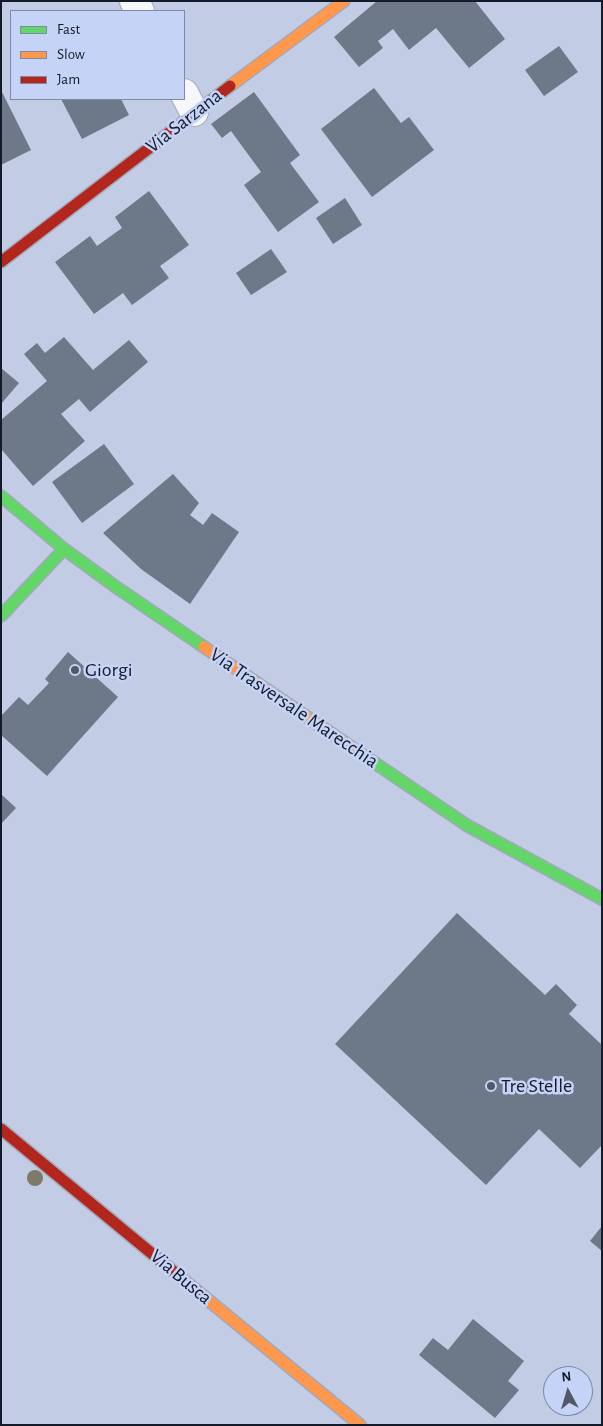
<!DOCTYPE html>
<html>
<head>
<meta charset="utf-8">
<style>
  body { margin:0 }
  #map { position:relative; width:603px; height:1426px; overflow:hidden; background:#c2cce4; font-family:"Alegreya Sans",sans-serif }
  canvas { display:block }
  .frame { position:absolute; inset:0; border:2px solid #131a29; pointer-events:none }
  .legend { position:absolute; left:10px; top:10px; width:175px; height:90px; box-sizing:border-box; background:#c5d3f7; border:1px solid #7e89a5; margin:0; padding:6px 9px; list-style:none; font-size:15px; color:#131a29 }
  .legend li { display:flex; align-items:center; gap:10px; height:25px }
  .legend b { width:25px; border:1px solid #7e89a5 }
  .north { position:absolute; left:543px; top:1366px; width:50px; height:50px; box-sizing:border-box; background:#c5d3f7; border:1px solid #7e89a5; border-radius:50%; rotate:354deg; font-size:14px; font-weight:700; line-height:20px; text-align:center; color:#131a29 }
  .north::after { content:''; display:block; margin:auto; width:18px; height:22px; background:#50586a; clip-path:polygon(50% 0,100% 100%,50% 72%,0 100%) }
</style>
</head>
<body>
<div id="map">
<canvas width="603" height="1426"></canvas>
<div class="frame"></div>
<ul class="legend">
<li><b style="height:6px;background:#63d668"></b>Fast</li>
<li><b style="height:6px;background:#ff974d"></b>Slow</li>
<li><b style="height:6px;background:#b3261e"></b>Jam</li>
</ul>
<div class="north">N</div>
</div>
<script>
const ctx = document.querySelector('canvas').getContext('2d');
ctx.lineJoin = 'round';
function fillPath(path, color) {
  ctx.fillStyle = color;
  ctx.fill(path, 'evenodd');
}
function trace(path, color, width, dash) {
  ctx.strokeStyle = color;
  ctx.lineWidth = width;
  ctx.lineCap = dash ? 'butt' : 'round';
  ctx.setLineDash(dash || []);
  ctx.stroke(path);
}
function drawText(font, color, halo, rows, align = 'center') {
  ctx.font = font + ' "Alegreya Sans",sans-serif';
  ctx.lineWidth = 5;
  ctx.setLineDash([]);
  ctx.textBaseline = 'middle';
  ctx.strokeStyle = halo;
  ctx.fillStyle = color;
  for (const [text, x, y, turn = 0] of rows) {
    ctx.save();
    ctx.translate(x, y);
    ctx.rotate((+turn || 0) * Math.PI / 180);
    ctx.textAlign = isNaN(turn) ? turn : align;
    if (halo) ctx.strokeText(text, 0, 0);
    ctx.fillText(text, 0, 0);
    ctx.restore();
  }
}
fillPath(new Path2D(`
  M377,1H475L505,39L469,68L436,28L409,50L393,29L378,41L383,48L359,67L334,37Z
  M559,46L578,72L544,96L525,70Z
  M374,88L401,123L409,117L434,150L372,197L321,129Z
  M1,90L31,150L1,165Z
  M254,92L300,155L290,163L319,202L278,232L244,185L261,172L231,131L222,138L211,124Z
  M61,99H121L129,115L82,139Z
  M149,191L189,245L160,266L169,278L132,305L123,293L94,314L55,262L90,236L97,246L122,228L115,217Z
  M345,198L362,225L333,244L316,218Z
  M271,249L287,272L251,295L236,273Z
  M64,337L93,370L129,340L148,362L90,412L79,399L61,414L85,441L33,486L1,449V420L47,381L24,354L37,343L45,353Z
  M1,368L19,383L1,404Z
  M104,444L134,484L82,523L52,482Z
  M173,474L199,503L190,515L203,525L212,513L239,532L190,604L141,569L103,533Z
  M68,652L118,697L47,776L1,735V716L19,697L28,705L49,683L45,679Z
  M1,794L16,808L1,824Z
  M457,913L545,995L556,984L577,1005L569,1014L602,1045V1145L580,1168L539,1129L486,1185L335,1044Z
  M602,1226V1251L590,1241Z
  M473,1319L524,1361L508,1381L519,1390L495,1418L419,1355L433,1338L448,1350Z`), '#6d7888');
const street = new Path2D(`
  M134,1L140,11
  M184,93L194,112`);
const fast = new Path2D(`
  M1,496L64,549L116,587L204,647
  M1,616L64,549
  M366,757L468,826L602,899`);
const slow = new Path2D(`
  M230,86L344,1
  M204,647L366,757
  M202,1295L360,1425`);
const jam = new Path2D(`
  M1,262L230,86
  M1,1129L202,1295`);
trace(street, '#a2a9bc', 30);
trace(fast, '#a2a9bc', 14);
trace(slow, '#a2a9bc', 14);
trace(jam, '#a2a9bc', 14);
trace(street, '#f6f7fb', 28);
trace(fast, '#63d668', 11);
trace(slow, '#ff974d', 11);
trace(jam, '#b3261e', 11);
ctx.fillStyle = '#7f7a67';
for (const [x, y] of [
  [35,1178]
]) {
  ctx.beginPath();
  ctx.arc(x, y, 8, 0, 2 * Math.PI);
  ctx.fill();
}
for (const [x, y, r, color] of [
  [75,670,5,"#50586a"],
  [491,1086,5,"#50586a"]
]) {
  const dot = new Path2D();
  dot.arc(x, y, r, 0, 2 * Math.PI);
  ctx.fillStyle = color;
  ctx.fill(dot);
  trace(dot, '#c5d3f7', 2);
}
drawText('20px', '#131a29', '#c5d3f7', [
  ["Via Sarzana",184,121,-38],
  ["Via Trasversale Marecchia",294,708,34],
  ["Via Busca",181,1277,40]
]);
drawText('20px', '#131a29', '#c5d3f7', [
  ["Giorgi",85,670],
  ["Tre Stelle",501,1086]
], 'left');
</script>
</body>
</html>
